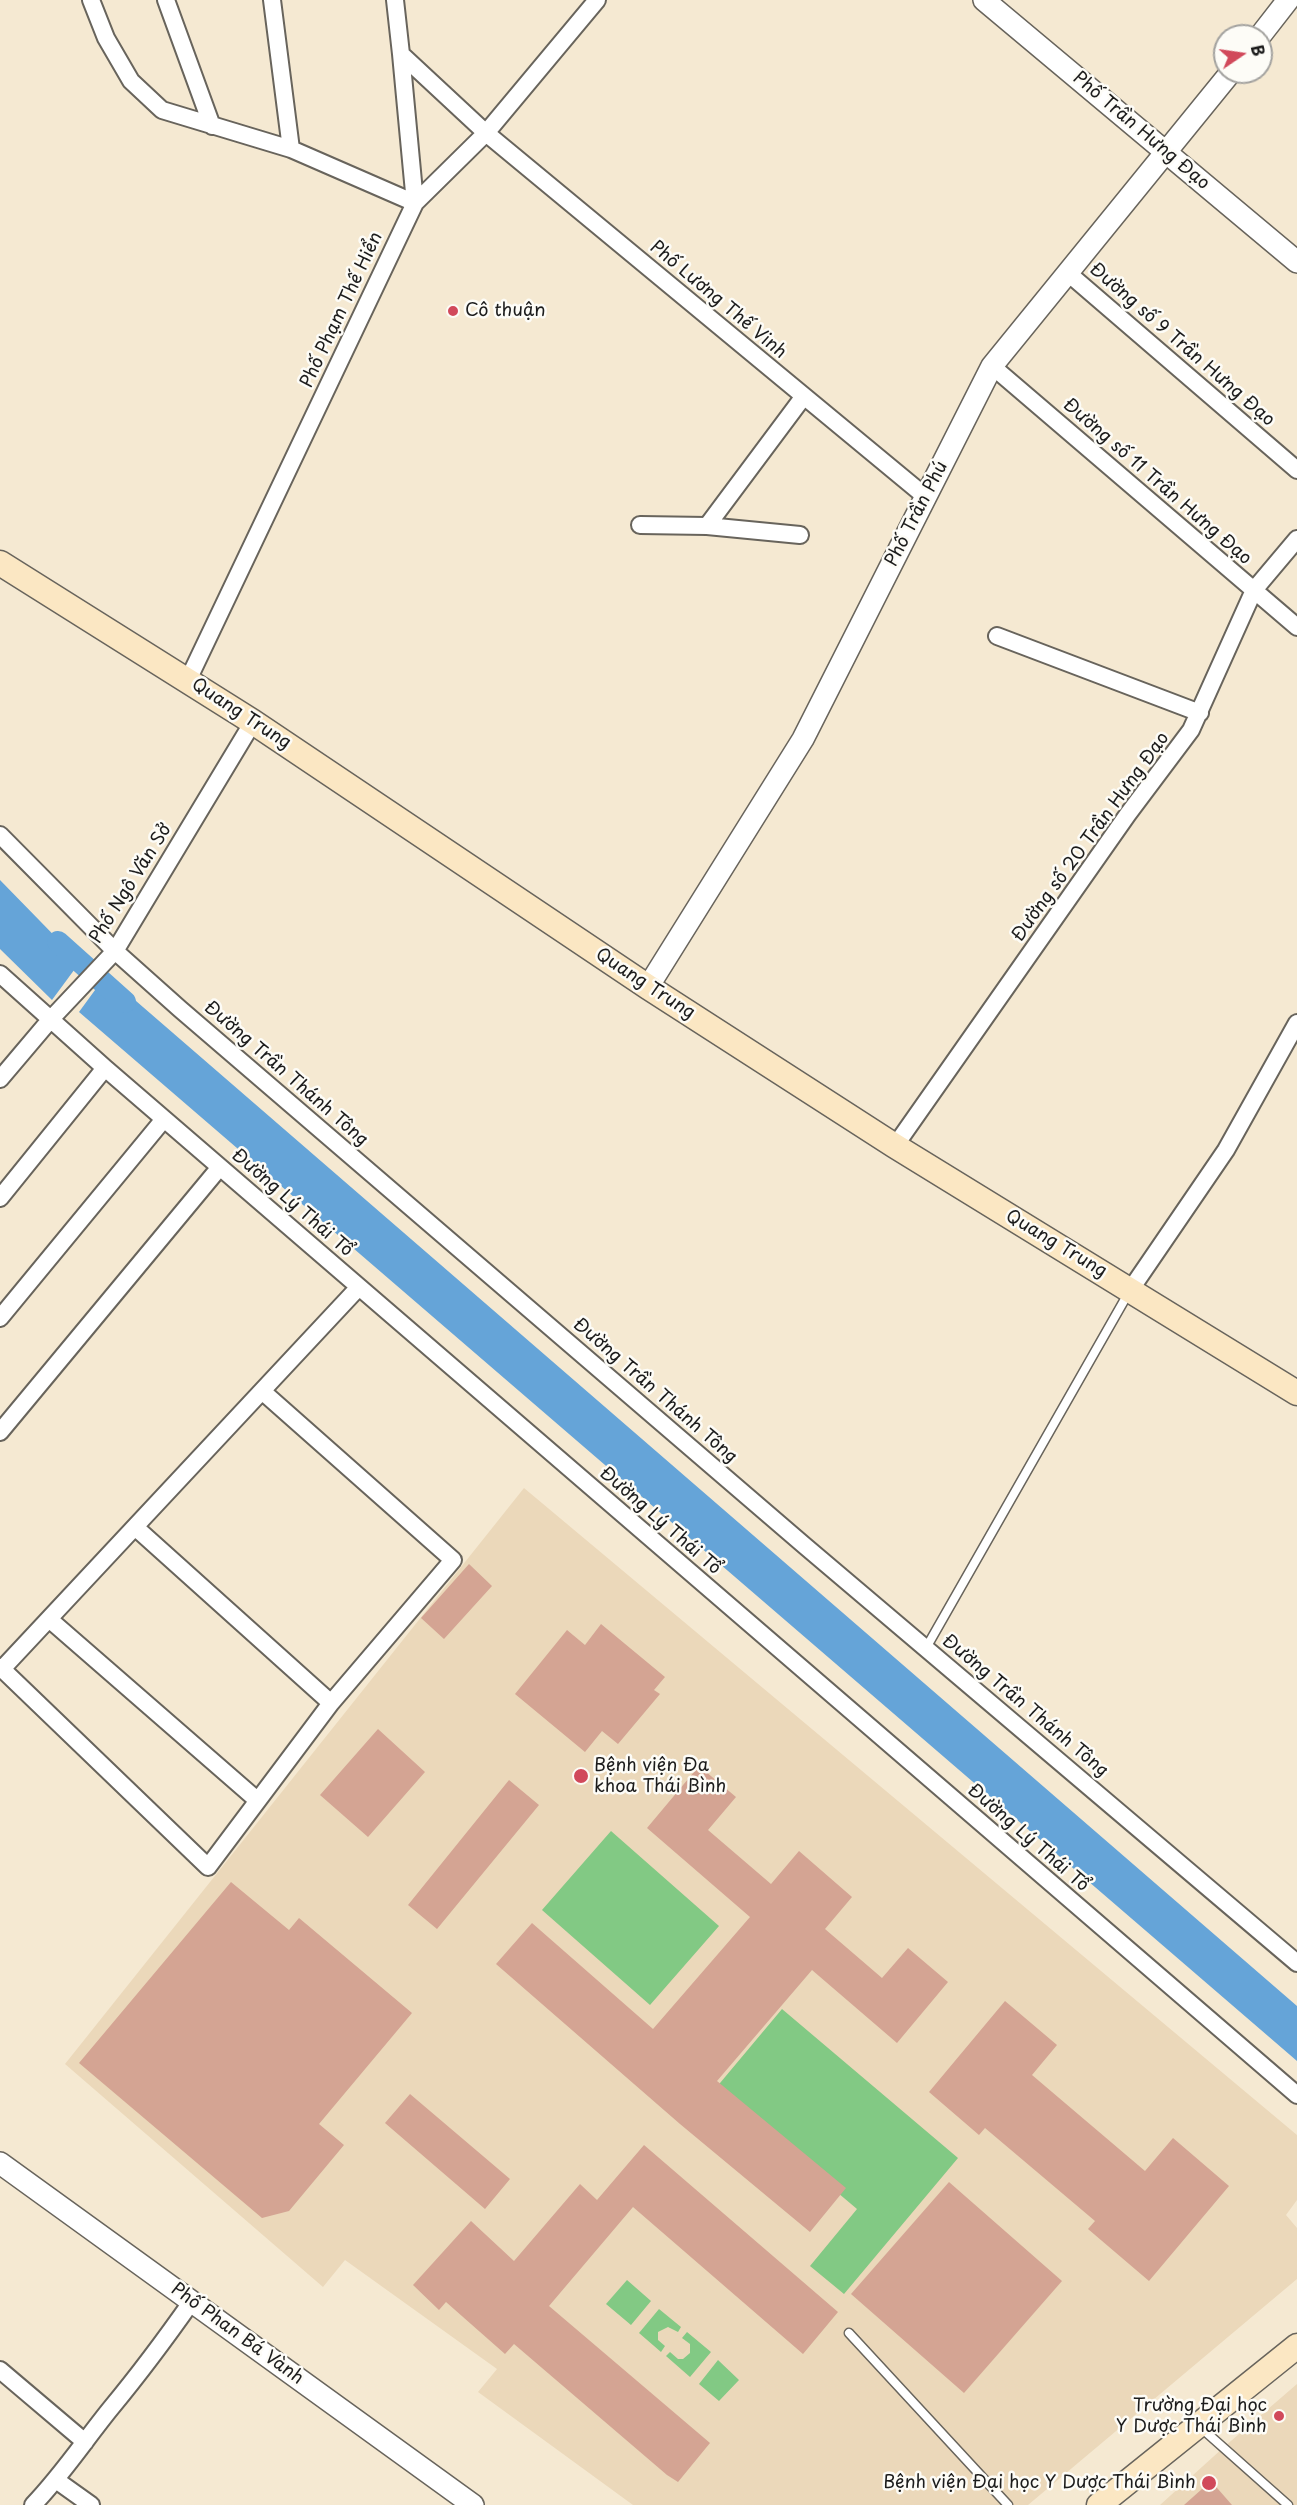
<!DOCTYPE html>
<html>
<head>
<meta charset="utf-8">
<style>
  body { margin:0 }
  #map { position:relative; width:1297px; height:2505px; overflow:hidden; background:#f5e9d2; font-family:"Playpen Sans",sans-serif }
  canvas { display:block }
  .north { position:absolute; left:1213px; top:24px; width:60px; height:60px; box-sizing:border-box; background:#fdfcf7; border:2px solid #a3a29f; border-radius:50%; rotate:77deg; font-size:16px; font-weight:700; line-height:24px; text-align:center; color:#1c1c1c }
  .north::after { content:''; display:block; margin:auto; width:21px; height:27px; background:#d1495b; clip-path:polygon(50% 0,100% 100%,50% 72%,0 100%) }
</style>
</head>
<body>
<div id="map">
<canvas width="1297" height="2505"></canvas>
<div class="north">B</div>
</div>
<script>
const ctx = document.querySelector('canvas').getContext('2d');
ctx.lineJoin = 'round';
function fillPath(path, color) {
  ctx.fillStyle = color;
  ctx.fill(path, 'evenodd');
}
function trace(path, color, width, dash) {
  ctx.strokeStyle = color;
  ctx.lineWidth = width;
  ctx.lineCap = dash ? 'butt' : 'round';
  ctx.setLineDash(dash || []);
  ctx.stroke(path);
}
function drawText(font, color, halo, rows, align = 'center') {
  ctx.font = font + ' "Playpen Sans",sans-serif';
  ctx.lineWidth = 5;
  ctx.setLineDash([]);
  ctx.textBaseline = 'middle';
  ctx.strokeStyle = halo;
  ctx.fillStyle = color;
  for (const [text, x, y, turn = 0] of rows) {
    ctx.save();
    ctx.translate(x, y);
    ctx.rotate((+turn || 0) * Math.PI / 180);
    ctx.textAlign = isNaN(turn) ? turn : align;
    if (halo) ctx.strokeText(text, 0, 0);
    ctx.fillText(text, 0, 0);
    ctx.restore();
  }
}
fillPath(new Path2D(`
  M524,1488L1297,2135V2200L1286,2215L1297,2228V2279L1028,2505H633L478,2392L497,2369L345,2260L323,2287L65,2064Z
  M1297,2384V2505H1160L1224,2447Z`), '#ebd8ba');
fillPath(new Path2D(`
  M611,1831L719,1926L650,2005L542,1910Z
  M782,2009L958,2158L844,2294L810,2266L857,2209L715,2089Z
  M627,2280L651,2301L631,2325L606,2304Z
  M659,2309L681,2327L678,2332L668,2327L658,2332V2340L665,2346L661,2352L639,2333Z
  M687,2332L711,2352L690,2377L666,2356L670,2352L678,2359H683L690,2353V2344L682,2338Z
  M718,2360L739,2380L719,2401L699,2384Z`), '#82c984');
fillPath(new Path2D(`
  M0,880L80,962L52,1000L0,949Z
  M106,975L1297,2006V2061L79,1012Z`), '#65a4d8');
trace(new Path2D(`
  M58,942L125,1002`), '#65a4d8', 22);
fillPath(new Path2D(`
  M469,1564L492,1586L444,1639L421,1618Z
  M601,1624L665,1677L654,1690L660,1694L618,1744L602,1731L585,1752L515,1694L567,1630L585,1645Z
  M378,1729L425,1772L368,1837L320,1795Z
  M699,1766L736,1797L708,1830L771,1884L799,1851L852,1897L825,1929L882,1978L908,1948L948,1982L897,2043L812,1970L717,2081L846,2188L810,2232L680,2124L496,1964L532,1923L653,2029L750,1917L647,1828Z
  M509,1780L539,1805L437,1929L408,1905Z
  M231,1882L289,1930L299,1918L412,2013L319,2124L344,2145L289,2211L262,2218L79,2063Z
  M1005,2001L1057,2045L1032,2075L1145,2171L1173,2138L1229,2186L1149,2281L1088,2229L1095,2221L985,2128L979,2135L929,2092Z
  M410,2094L510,2179L485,2209L385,2123Z
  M644,2145L838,2312L803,2354L633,2207L549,2306L710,2443L678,2482L667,2475L514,2344L505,2354L446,2302L439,2310L413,2285L471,2221L514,2261L580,2184L597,2200Z
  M949,2182L1062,2281L964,2393L851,2294Z
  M1211,2481L1232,2505H1184Z`), '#d4a493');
const service = new Path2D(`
  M926,1648L1129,1292
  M849,2333L1008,2505
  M1199,2426L1288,2505`);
const minor = new Path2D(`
  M91,0L106,38L131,81L162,110L291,149L415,203L401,54
  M166,0L212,126
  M272,0L291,149
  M395,0L401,54L486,133L926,497
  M1068,273L1297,470
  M992,366L1297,627
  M640,525L707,526L800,535
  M707,526L804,396
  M997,636L1200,713
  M188,680L415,203L486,133L597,0
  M0,835L115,951L180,1009L805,1546L1297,1963
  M0,974L105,1068L1297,2095
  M0,1079L50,1020L115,951L253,722
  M895,1146L1128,814L1191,730L1254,590L1297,539
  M0,1198L105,1068
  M1131,1289L1226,1150L1297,1023
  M0,1318L164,1119
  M0,1432L220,1167
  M135,1527L331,1703
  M49,1619L257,1800
  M0,1667L208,1867L331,1703L453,1560L262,1391
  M2,1669L359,1287
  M0,2370L85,2442
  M56,2480L91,2505
  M33,2505C62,2475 85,2440 111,2408C140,2373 166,2338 192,2301`);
const tertiary = new Path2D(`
  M984,0L1297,262
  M1260,36L1288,0
  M648,987L803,739L992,366L1231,72
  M0,2163L473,2505`);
const secondary = new Path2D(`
  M0,563L253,722L648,987L895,1146L1297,1393
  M1099,2505L1297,2346`);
trace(service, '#68645c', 11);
trace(minor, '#68645c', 20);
trace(tertiary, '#68645c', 24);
trace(secondary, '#68645c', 27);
trace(service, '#fff', 8);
trace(minor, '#fff', 16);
trace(tertiary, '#fff', 21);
trace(secondary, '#fbe7c3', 24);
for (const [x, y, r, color] of [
  [453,311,6,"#d1495b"],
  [581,1776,8,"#d1495b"],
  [1279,2416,6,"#d1495b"],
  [1209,2483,8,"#d1495b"]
]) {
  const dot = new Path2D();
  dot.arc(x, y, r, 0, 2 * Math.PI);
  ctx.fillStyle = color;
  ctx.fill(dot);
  trace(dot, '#fdfcf7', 2);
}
drawText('18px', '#1c1c1c', '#fdfcf7', [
  ["Phố Trần Hưng Đạo",1141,131,40],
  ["Phố Lương Thế Vinh",718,300,40],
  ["Phố Phạm Thế Hiển",342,310,-65],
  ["Đường số 9 Trần Hưng Đạo",1182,345,41],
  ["Đường số 11 Trần Hưng Đạo",1157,482,41],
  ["Phố Trần Phú",917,514,-63],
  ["Quang Trung",241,714,33],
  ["Đường số 20 Trần Hưng Đạo",1091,837,-54],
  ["Phố Ngô Văn Sở",131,884,-58],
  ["Quang Trung",645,984,33],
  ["Đường Trần Thánh Tông",286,1074,41],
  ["Đường Lý Thái Tổ",292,1203,41],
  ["Quang Trung",1056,1244,31],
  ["Đường Trần Thánh Tông",655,1391,41],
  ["Đường Lý Thái Tổ",660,1521,41],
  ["Đường Trần Thánh Tông",1025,1706,40],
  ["Đường Lý Thái Tổ",1028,1838,41],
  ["Phố Phan Bá Vành",237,2334,36]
]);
drawText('18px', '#1c1c1c', '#fdfcf7', [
  ["Cô thuận",465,311],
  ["Bệnh viện Đa",594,1766],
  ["khoa Thái Bình",594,1787],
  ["Trường Đại học",1267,2406,"right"],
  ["Y Dược Thái Bình",1267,2427,"right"],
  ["Bệnh viện Đại học Y Dược Thái Bình",1196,2483,"right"]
], 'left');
</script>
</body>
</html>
